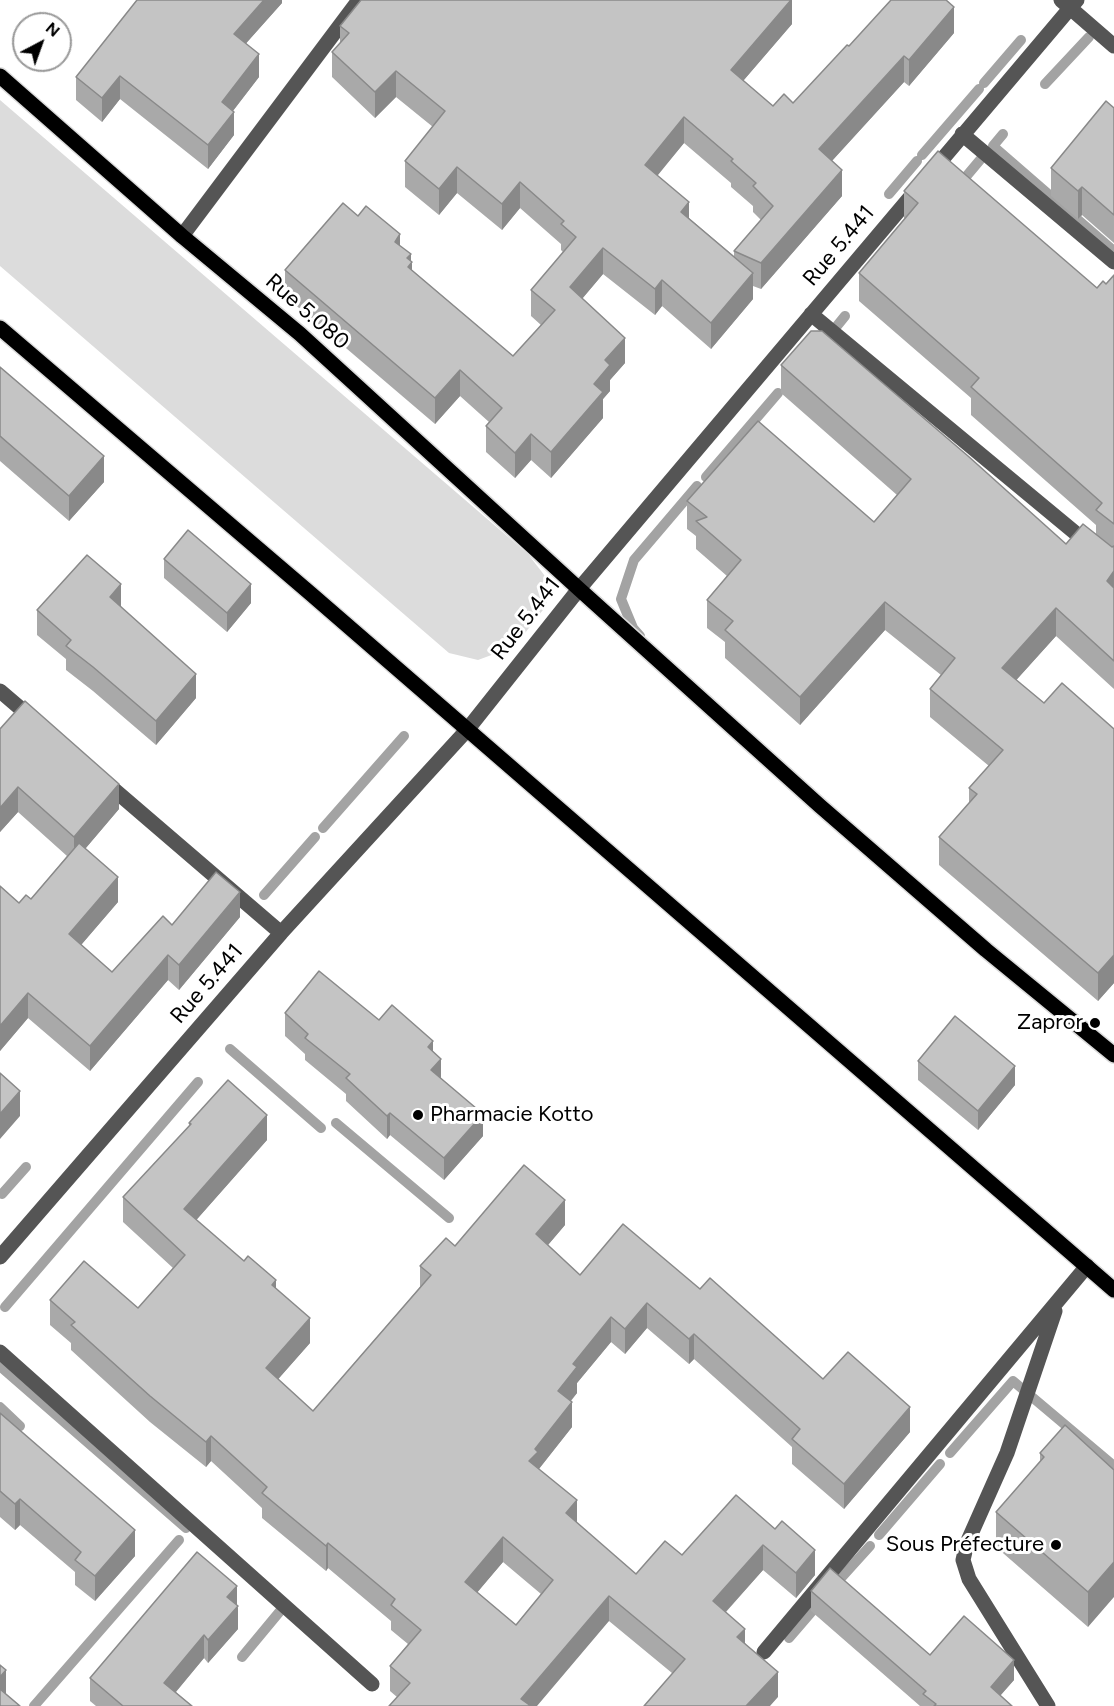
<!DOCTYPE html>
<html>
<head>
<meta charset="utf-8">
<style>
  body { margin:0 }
  #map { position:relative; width:1114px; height:1706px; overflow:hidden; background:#fff; font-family:Figtree,sans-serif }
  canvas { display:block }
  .north { position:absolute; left:12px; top:12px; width:60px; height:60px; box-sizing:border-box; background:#fff; border:2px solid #999; border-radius:50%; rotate:41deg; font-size:16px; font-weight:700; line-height:24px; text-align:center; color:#000 }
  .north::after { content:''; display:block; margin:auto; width:21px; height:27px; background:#000; clip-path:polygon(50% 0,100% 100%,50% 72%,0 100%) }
</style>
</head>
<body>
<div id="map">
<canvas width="1114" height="1706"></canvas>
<div class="north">N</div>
</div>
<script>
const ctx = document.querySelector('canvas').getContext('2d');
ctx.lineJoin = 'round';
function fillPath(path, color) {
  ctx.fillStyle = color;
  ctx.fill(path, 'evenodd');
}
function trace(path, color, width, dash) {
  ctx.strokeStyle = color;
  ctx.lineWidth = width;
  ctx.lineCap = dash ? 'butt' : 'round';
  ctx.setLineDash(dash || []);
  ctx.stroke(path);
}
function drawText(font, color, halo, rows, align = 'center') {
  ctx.font = font + ' Figtree,sans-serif';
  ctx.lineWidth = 6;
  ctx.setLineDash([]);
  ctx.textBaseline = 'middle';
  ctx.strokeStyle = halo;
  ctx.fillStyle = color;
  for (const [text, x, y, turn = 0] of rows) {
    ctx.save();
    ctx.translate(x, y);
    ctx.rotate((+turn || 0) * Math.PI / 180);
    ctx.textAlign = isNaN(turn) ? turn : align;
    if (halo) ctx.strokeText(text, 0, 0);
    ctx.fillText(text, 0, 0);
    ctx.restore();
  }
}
fillPath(new Path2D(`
  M0,100L528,554L548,580L546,606L525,633L505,650L478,660L449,653L0,266Z`), '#dcdcdc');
trace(new Path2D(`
  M984,83L1021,40
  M1045,84L1089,37
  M1003,134L993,146L1114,251
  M922,155L979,89
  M959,185L980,160
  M889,194L917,161
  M828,337L845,316
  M706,477L778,393
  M640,636L633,628L621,599L634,560L697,486
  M323,828L404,736
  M264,895L315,837
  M230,1049L321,1128
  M336,1123L449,1218
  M2,1194L26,1167
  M5,1307L198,1082
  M0,1366L186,1528
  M0,1407L20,1426
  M950,1453L1013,1381L1114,1466
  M879,1535L940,1464
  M832,1588L870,1546
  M789,1638L820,1602
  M242,1657L281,1610
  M34,1706L179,1540`), '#a3a3a3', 10);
const major = new Path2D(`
  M0,76L182,236L300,334L579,589L820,806L986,950L1114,1055
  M0,328L311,594L1114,1290`);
trace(major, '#dbdbdb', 18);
trace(new Path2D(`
  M1061,0L1114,46
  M962,134L1114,262
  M182,236L359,0
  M811,314L1114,565
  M0,691L34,720
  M104,781L281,933
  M0,1257L281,933L467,730L579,589L1077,0
  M0,1352L372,1684
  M764,1652L1087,1266
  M1048,1706L969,1579L963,1560L967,1543L1007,1453L1055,1311`), '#555', 15);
trace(major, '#000', 15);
fillPath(new Path2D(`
  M282,0V3L246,43L259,77L233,111L234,135L208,169L120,99L102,122L76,100V77Z
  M792,0V24L743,81L773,106L793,103L849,46L954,33L909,86L904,82L832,161L842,196L761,289L753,286V299L711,349L662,306L655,315L603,274L582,299L625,363L610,380V391L603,399V418L551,478L531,460L515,478L486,452V426L489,422L460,396L435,424L285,296V270L358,216L400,246L411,261L412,270L513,356L541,325L531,316V290L563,252L561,250V244L520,208L502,230L457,193L439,215L405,187V161L433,127L396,97L375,118L332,77V52L340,43V26ZM684,143L731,183V187L753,206V212L761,220L734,251V256L689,218L657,175Z
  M1114,108V243L1082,215L1078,219L1051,196V168Z
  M904,191L1097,288L1106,284L1114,275V689L1056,636L1016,680L1044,703L1114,729V983L1098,1001L939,865V837L969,803V788L989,766L930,717V689L941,675L885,630L800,725L725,658V642L707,628V600L727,576L696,549V536L687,529V501L874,522L897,495L781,393V365L1066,544L1096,534V525L971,415V398L859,301V273L904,219Z
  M0,367L104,482L69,521L0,461Z
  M164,559L251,603L227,632L164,578Z
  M121,607L196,698L156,745L93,691L66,670V659L37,635V610Z
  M0,729L119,809L85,849L118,902L81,945L112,972L172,925L240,917L179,990L168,980L90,1071L28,1018L0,1051V886L19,903L31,899L67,856L18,812L0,832Z
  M285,1013L379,1020L433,1052L441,1078L483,1136L444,1180L390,1135L387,1139L346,1101V1094L305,1060V1054L285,1036Z
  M918,1061L1015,1085L978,1130L918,1080Z
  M189,1123L267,1140L196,1220L276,1289L310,1343L278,1379L313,1411L420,1287V1266L455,1246L565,1225L548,1245L580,1275L700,1289L823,1379L910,1432L844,1509L792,1464V1447L694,1359L689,1364L647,1328L625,1354L611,1342L577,1383V1393L571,1401L572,1427L539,1469L577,1523L636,1574L682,1555L736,1495L815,1575L796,1598L763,1570L726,1612L778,1697L672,1673L609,1621L397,1697L390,1691V1666L408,1644L391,1630V1621L328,1568L326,1571L262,1518V1508L211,1461L206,1467L150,1422L71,1350V1343L50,1325V1300L138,1308L173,1268L123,1222V1197L189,1126ZM503,1562L541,1594L516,1625L477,1592Z
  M0,1413L135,1556L95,1601L75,1585V1572L20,1525L15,1530L0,1517Z
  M1040,1453L1114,1470L1088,1627L996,1547V1512L1040,1462Z
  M811,1591L930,1655L1014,1680L1000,1696L1012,1706H920L811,1611Z
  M237,1605L238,1629L208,1663L204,1658L176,1692L192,1706H96L90,1701V1678Z`), '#a9a9a9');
fillPath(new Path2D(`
  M264,0H282V3L234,57V34Z
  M791,0H792V24L731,95V70Z
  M954,7V33L909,86V60Z
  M259,54V77L222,125V102Z
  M904,56V82L819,175V149Z
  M396,71V97L375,118V92Z
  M120,76V99L102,122V98Z
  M234,112V135L208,169V145Z
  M684,117V143L645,191V165Z
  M457,167V193L439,215V189Z
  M842,170V196L761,289V263Z
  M520,182V208L502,230V204Z
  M1082,187V215L1078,219V191Z
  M689,202V228L681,212Z
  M400,234V260L395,242Z
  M603,248V274L570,313V287Z
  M411,254V264L412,262V288L407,258Z
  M753,273V299L711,349V323Z
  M662,280V306L655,315V289Z
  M625,338V363L610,380V391L603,399V418L551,478V452L594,384L605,360Z
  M460,370V396L435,424V398Z
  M531,434V460L515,478V453Z
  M104,456V482L69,521V496Z
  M1114,571V599L1107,581Z
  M121,584V608L110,597Z
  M251,584V603L227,632V613Z
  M885,602V630L800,725V697Z
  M1056,608V636L1002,696V668Z
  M196,674V698L156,745V721Z
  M119,784V809L74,862V837Z
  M18,787V812L0,832V808Z
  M118,877V902L69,959V934Z
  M240,892V917L179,990V965Z
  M168,955V980L90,1071V1046Z
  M1114,955V983L1098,1001V973Z
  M28,993V1018L0,1051V1026Z
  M433,1041V1064L428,1047Z
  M441,1059V1082L431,1070Z
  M1015,1066V1085L978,1130V1111Z
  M20,1091V1116L0,1139V1114Z
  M390,1113V1135L387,1139V1116Z
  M483,1114V1136L444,1180V1158Z
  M267,1115V1140L184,1234V1209Z
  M565,1200V1225L536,1259V1234Z
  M276,1280V1306L272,1285Z
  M647,1303V1328L625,1354V1329Z
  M611,1317V1342L577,1383V1393L558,1416V1391L573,1364Z
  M310,1318V1343L266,1393V1368Z
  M694,1334V1359L689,1364V1339Z
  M572,1402V1427L538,1470L529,1461L535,1449Z
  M910,1407V1432L844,1509V1484Z
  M211,1436V1461L206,1467V1442Z
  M20,1499V1525L15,1530V1504Z
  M577,1500V1525L566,1513Z
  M135,1530V1556L95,1601V1576Z
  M503,1537V1562L465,1607V1582Z
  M328,1543V1568L326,1571V1546Z
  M763,1545V1570L713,1626V1601Z
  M815,1550V1575L796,1598V1573Z
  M1114,1562V1597L1088,1627V1592Z
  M237,1586V1608L238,1606V1629L208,1663V1640L227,1597Z
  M609,1596V1621L537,1706H521V1699Z
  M745,1629V1654L737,1637Z
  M204,1635V1658L164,1706V1683Z
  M1014,1660V1680L991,1706V1687Z
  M6,1670V1693L0,1700V1677Z
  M778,1672V1697L770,1706H746Z`), '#898989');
const building = new Path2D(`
  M137,0H264L234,34L259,54L222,102L234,112L208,145L120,76L102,98L76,77Z
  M361,0H791L731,70L773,106L784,94L793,103L847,45L849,46L891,0H946L954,7L909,60L904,56L819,149L842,170L761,263L734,251L773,206L753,186L756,183L731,161L733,159L684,117L645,165L689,202L681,212L753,273L711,323L662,280L655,289L603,248L570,287L625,338L605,360L610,365L594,384L603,392L551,452L531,434L515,453L486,426L502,408L460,370L435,398L285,270L343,203L358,216L366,206L400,234L395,242L411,254L407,258L412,262L408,267L513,356L555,310L531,290L576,237L561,224L564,221L520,182L502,204L457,167L439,189L405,161L445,111L396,71L375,92L332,52L349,33L340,26Z
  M1106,101L1114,108V215L1082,187L1078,191L1051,168Z
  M938,151L1097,288L1103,281L1106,284L1114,275V524L1096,510L1102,503L971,387L979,378L859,273L918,203L904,191Z
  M811,331H822L968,456L1066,544L1083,524L1112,547L1114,546V571L1107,581L1114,588V661L1056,608L1002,668L1044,703L1062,683L1114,729V955L1098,973L939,837L977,794L969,788L1003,750L930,689L955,658L885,602L800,697L725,630L733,621L707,600L741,560L696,521L707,517L687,501L758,421L874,522L911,479L781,365Z
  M0,367L104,456L69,496L0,436Z
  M188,530L251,584L227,613L164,559Z
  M87,555L121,584L110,597L196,674L156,721L93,667L66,646L71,640L37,610Z
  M25,701L119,784L74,837L18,787L0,808V729Z
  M79,843L118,877L69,934L112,972L163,916L172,925L216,872L240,892L179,965L168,955L90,1046L28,993L0,1026V886L19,903L26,895L31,899Z
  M319,971L379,1020L392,1005L433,1041L428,1047L441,1059L431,1070L483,1114L444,1158L390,1113L387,1116L346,1078L350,1074L305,1038L308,1034L285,1013Z
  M955,1016L1015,1066L978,1111L918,1061Z
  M0,1073L20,1091L0,1114Z
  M228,1080L267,1115L184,1209L244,1261L248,1256L276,1280L272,1285L310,1318L266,1368L313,1411L431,1275L420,1266L446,1238L455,1246L524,1165L565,1200L536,1234L580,1275L623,1224L700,1289L710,1278L823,1379L848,1352L910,1407L844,1484L792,1439L800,1429L694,1334L689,1339L647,1303L625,1329L611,1317L573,1364L577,1367L558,1391L572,1402L535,1449L538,1452L529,1461L577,1500L566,1513L636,1574L665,1541L682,1555L736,1495L775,1529L782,1521L815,1550L796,1573L763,1545L713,1601L745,1629L737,1637L778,1672L746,1706H644L685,1659L609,1596L521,1699L531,1706H389L410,1683L390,1666L421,1630L391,1605L395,1599L328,1543L326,1546L262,1493L267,1487L211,1436L206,1442L150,1396L71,1325L75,1322L50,1300L84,1261L138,1308L185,1255L123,1197L191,1124L189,1123ZM503,1537L553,1580L516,1625L465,1582Z
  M0,1413L135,1530L95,1576L75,1560L81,1552L20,1499L15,1504L0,1491Z
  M1065,1425L1114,1470V1562L1088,1592L996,1512L1044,1457L1040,1453Z
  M197,1552L237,1586L227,1597L238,1606L208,1640L204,1635L164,1683L192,1706H123L90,1678Z
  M830,1568L930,1655L964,1616L1014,1660L991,1687L1012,1706H934L936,1704L923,1694L926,1691L811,1591Z
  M0,1665L6,1670L0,1677Z
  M0,1689L20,1706H0Z`);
fillPath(building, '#c4c4c4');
trace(building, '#898989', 1.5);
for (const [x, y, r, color] of [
  [1095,1023,6,"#000"],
  [418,1115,6,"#000"],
  [1056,1545,6,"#000"]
]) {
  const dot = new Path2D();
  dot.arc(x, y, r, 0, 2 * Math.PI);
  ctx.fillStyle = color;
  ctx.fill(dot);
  trace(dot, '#fff', 2);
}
drawText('22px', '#000', '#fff', [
  ["Rue 5.441",839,246,-50],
  ["Rue 5.080",307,312,41],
  ["Rue 5.441",526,619,-52],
  ["Rue 5.441",207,984,-49]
]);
drawText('22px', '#000', '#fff', [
  ["Zapror",1083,1023],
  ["Pharmacie Kotto",430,1115,"left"],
  ["Sous Préfecture",1044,1545]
], 'right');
</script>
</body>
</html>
